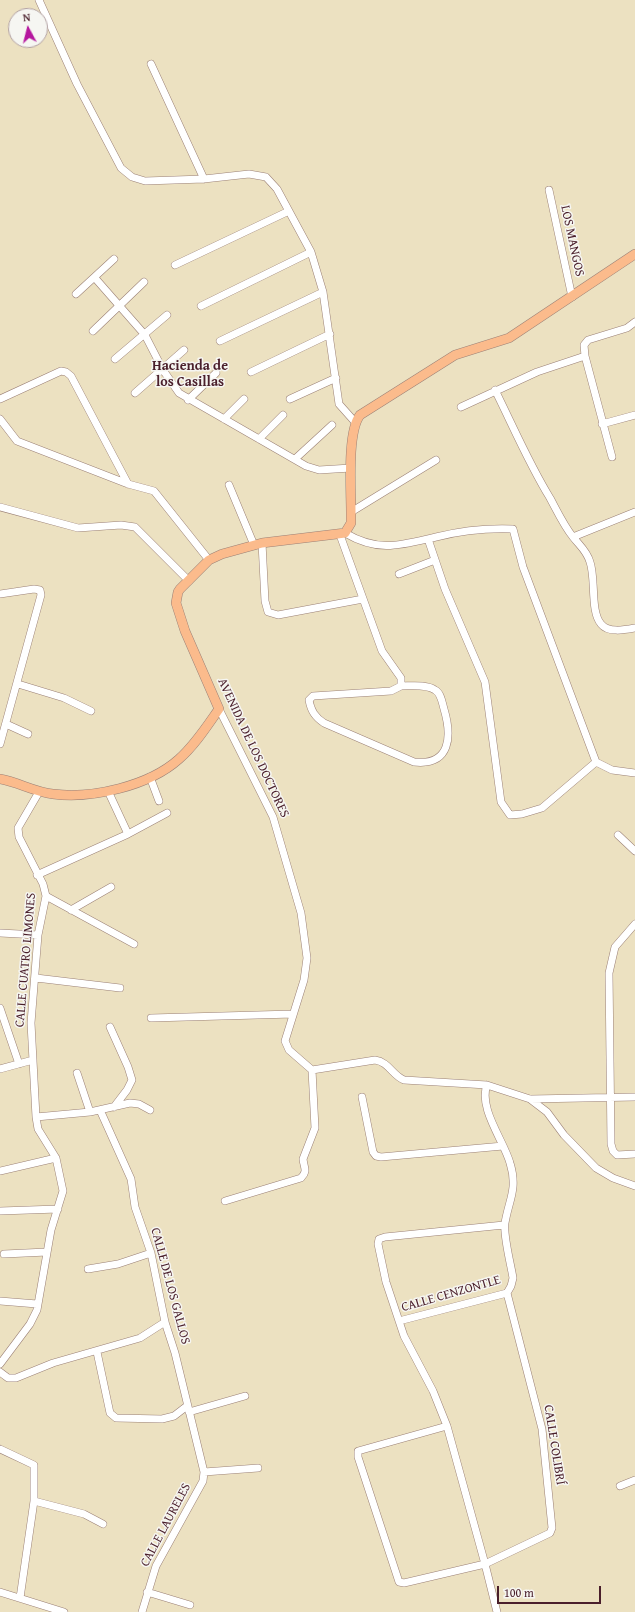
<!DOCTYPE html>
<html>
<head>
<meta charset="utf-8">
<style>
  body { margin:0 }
  #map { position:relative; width:635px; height:1612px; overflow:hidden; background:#ece1c1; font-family:"Gentium Book Plus",serif }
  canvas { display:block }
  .north { position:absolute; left:8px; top:8px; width:40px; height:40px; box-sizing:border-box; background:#f6f6f2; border:1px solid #b1a0a2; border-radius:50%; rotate:353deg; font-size:11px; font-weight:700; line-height:16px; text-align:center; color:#4a1f2b }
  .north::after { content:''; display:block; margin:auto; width:14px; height:18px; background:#b5179e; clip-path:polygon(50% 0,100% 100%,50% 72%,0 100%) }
  .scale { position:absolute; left:497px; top:1586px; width:104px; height:18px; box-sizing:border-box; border:2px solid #4a1f2b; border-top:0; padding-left:5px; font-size:12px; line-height:14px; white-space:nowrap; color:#4a1f2b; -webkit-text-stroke:3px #f6f6f2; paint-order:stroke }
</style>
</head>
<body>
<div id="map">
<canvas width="635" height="1612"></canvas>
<div class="north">N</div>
<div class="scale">100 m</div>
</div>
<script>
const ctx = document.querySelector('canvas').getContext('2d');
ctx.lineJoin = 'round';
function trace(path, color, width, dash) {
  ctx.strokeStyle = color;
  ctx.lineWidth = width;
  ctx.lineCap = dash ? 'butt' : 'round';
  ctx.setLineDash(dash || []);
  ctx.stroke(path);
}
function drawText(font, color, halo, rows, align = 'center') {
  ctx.font = font + ' "Gentium Book Plus",serif';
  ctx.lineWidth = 3;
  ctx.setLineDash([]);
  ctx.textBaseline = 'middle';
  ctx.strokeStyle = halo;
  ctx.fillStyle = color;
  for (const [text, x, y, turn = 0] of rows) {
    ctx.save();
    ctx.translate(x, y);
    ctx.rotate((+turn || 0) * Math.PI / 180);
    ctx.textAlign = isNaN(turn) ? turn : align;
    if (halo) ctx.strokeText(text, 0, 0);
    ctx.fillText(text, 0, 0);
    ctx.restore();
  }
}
const minor = new Path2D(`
  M39,0L77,84L121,168L132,177L145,181L204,179L249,174L266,177L277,189L311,252L323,292L339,404L355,422
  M151,64L204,179
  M549,190L572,297
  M175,265L289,211
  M95,278L145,335L163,370L179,393L306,466L319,470L351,468
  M76,294L114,259
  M201,306L311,252
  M93,331L144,282
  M220,341L323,292
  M115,359L167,315
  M251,372L330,334
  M495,390C513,426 529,464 550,498C557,511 564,526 573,537C580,546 587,551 590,562C596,579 590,611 601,624C608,633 624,630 635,628
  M135,393L184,350
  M0,399L61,371L66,372L71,376L128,484
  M290,399L336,378
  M188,400L216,373
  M461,407L537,372L585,356
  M0,419L17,441L128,484L154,491L209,560
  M224,419L244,399
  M602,424L635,415
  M259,439L283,415
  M612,457L585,356L584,345L588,340L627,328L635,322
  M295,459L332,425
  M229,485L254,545
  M0,507L78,528L121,525L135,527L189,581
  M351,512L436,460
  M345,533C379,553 401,545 436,537C460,531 488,528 513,529L523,567L596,762L612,770L635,773
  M340,535L382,651L401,678V686
  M573,537L635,512
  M428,539L445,589L485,682L501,802L510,815L522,814L542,808L596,762
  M262,543L265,601L268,612L278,615L363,599
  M399,574L435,560
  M0,594L34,589L40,590L41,595L0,744
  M18,684L64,698L91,711
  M401,686C411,686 427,684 435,690C441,693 442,702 444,709C452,736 451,766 414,762L324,723C315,717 311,711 309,700L313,696L391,691Z
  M219,709L273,817L301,913L307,958L304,980L285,1041L289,1050L312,1070L375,1060C389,1062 392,1075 404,1080L487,1085L530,1099L547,1112L564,1135L596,1168L613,1178L635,1186
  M6,724L28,734
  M150,777L159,801
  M108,791L128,834
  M618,835L635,851
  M37,875L128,834L167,813
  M46,896L134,944
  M71,910L111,887
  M635,924L615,947L609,973L611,1144L613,1151L617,1155L635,1154
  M0,933L38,935
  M36,978L120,988
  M0,1008L19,1064
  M151,1018L293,1014
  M110,1027L128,1067L132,1080L127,1090L114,1107
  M0,1069L33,1060
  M77,1073L90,1112
  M362,1097L373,1152L376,1156L381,1157L503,1146
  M531,1099L635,1097
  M100,1110L131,1179L135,1207L151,1253L165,1322L175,1353L204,1472L203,1481L156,1566L142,1612
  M36,1117L90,1112L130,1103L139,1104L150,1110
  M0,1171L56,1158
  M225,1201L301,1178C308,1171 304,1168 303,1159L315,1128L312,1070
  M0,1211L58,1209
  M4,1254L47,1252
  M88,1269L118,1264L151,1253
  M0,1301L37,1304
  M399,1321L507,1293L511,1286L513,1278C511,1265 503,1235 505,1223C509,1199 518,1189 510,1163C504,1141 478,1108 487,1085
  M97,1352L110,1413L116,1418L162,1419L174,1416L187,1406
  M0,1364L30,1324L37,1310L51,1230L63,1191L56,1158L38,1129L36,1117L31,1023L38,935L46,896L43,884L19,837L18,828L39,792
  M0,1372L8,1378H16L53,1363L140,1338L165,1322
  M189,1412L245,1396
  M447,1426L358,1451V1457L399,1582L404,1583L485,1564L550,1533L552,1528L542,1429L507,1293
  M0,1449L34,1465V1501L20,1598
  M204,1472L258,1468
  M620,1486L635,1480
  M34,1501L84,1514L103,1524
  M0,1592L64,1612
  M147,1592L190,1605
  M497,1612L485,1564L447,1426L433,1391L404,1336L386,1282L378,1244L379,1239L385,1237L504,1225`);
const major = new Path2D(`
  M0,779C18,782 34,792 53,794C92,799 149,786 179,759C195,745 207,726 219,709L185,631L176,603L178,592L180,589L209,560L222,554L262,543L345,533L351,523V512C351,489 347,432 360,415L455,355L509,338L635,254`);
trace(minor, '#9b8076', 8);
trace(major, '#9b8076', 10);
trace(minor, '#fff', 7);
trace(major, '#fbbb8c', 9);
drawText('13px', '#4a1f2b', '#f6f6f2', [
  ["LOS MANGOS",572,241,78],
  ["AVENIDA DE LOS DOCTORES",253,748,65],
  ["CALLE CUATRO LIMONES",26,960,-85],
  ["CALLE DE LOS GALLOS",170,1286,75],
  ["CALLE CENZONTLE",451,1294,-16],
  ["CALLE COLIBRÍ",554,1445,81],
  ["CALLE LAURELES",166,1525,-62]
]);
drawText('bold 14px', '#4a1f2b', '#f6f6f2', [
  ["Hacienda de",190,366],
  ["los Casillas",190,382]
]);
</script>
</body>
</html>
